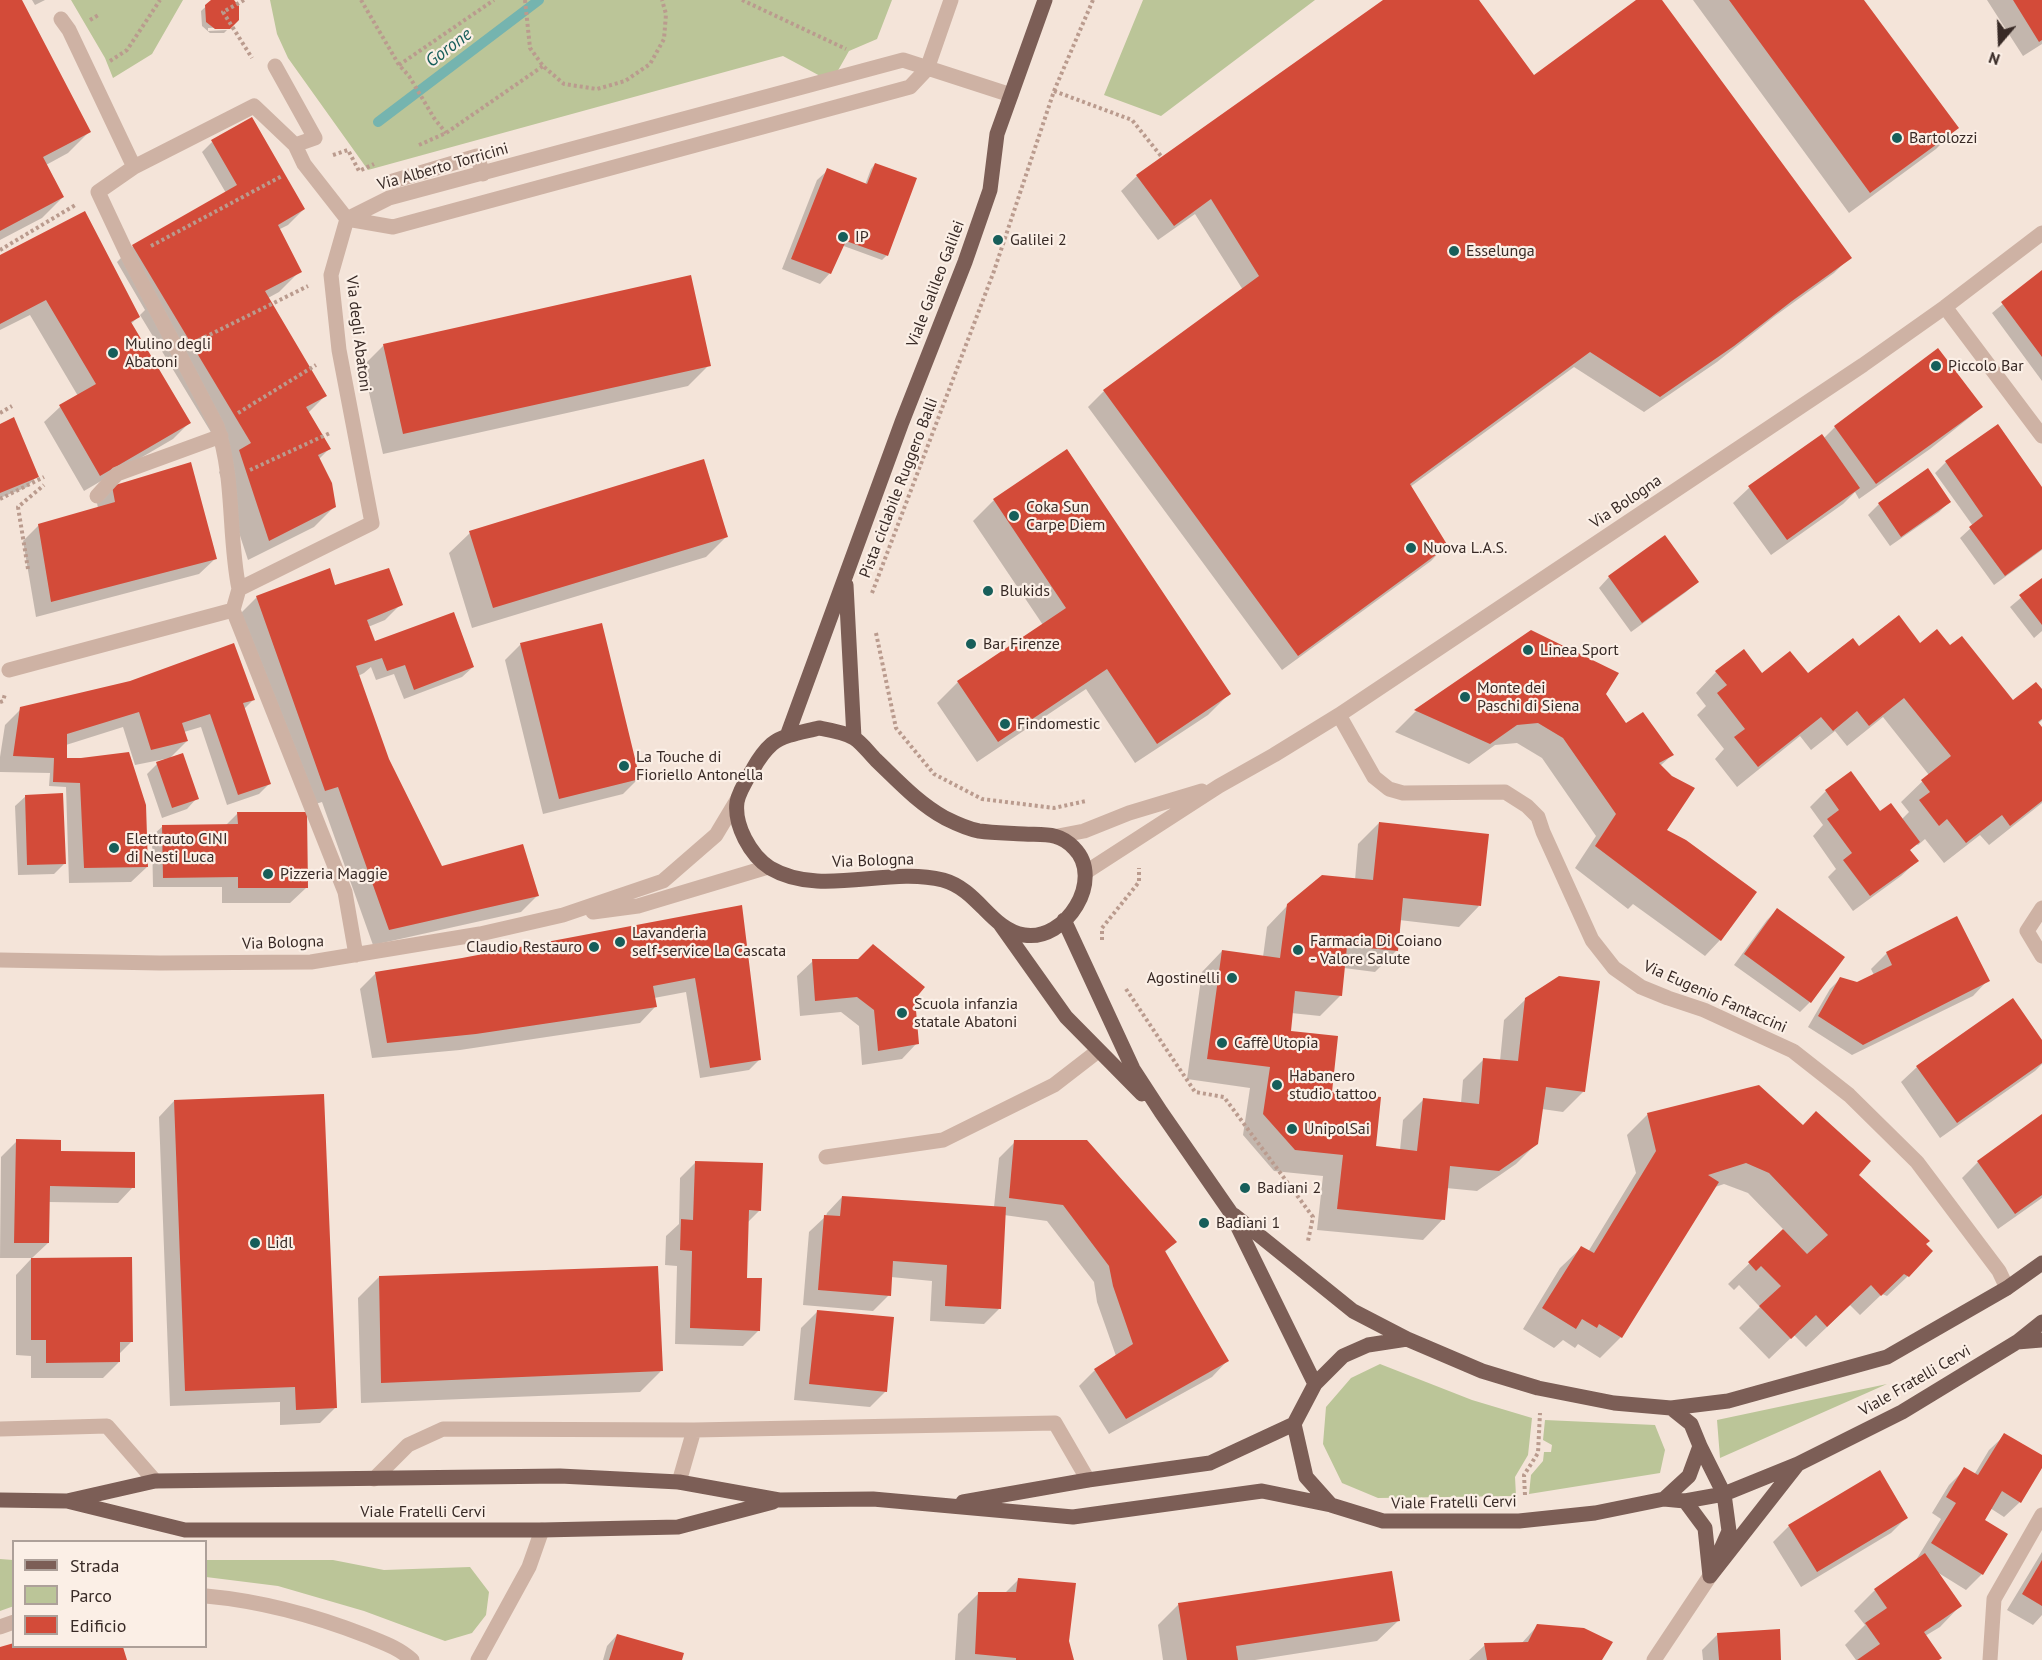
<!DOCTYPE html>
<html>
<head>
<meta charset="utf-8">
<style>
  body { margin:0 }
  #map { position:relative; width:2042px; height:1660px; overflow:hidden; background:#f4e4d9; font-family:"PT Sans",sans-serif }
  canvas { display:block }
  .legend { position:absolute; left:12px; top:1540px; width:195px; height:108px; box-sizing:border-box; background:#fbefe6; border:2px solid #ada099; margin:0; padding:8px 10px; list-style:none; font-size:18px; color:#382a26 }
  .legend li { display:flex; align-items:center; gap:12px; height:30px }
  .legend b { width:30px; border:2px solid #ada099 }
  .north { position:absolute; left:1970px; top:12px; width:60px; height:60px; -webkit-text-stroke:4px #fbefe6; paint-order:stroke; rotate:199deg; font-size:16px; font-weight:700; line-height:24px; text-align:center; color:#382a26 }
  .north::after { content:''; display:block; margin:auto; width:21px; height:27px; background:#382a26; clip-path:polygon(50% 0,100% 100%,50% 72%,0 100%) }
</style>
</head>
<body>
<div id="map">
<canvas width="2042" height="1660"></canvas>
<ul class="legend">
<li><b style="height:8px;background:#7c5e56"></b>Strada</li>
<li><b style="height:16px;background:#bbc598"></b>Parco</li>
<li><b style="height:16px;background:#d34b39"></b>Edificio</li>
</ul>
<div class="north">N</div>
</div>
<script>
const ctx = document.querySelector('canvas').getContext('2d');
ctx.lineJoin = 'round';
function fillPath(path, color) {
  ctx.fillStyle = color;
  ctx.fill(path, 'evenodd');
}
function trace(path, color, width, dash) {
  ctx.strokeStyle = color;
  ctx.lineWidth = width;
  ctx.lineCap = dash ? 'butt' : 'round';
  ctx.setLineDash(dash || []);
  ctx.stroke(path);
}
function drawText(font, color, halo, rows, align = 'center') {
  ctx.font = font + ' "PT Sans",sans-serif';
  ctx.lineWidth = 4.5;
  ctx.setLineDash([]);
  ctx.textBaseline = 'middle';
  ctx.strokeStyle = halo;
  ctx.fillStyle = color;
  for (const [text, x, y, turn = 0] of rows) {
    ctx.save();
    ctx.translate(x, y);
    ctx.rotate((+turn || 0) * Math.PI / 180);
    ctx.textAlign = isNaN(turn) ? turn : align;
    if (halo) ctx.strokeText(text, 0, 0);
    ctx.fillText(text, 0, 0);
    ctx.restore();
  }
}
fillPath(new Path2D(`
  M71,0H183L152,54L113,78L105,58Z
  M270,0H892L877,39L849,51L836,74L822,77L783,56L368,170L288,58L277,34Z
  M1143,0H1315L1161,116L1104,95Z
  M1380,1364L1472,1400L1532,1418L1528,1455L1515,1477L1516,1496L1378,1498L1342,1483L1323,1444L1326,1407L1351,1378Z
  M1887,1384L1720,1458L1717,1420Z
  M1545,1420L1655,1425L1665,1450L1660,1473L1529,1494L1531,1475L1543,1461L1544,1452H1551L1552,1445L1543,1440Z
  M0,1559L13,1560L14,1606L0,1611Z
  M206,1560H333L384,1570L470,1567L489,1592L486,1615L472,1633L445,1641L364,1611L278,1586L206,1577Z`), '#bbc598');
fillPath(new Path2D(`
  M0,0H20L89,132L68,153L46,165L63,197L42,218L0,240Z
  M32,0H45L35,5Z
  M213,0H232L230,27L208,28V31L227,30L224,33H210L202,26L201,11Z
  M1386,0H1480L1478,1L1533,78L1639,0H1660L1850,257L1834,273L1775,316L1717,362L1644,412L1574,367L1410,487L1446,545L1431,561L1282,670L1088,407L1104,391L1243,290L1195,214L1158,240L1121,191L1137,176Z
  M1693,0H1863L1957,128L1936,149L1849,213Z
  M1987,0H2042V44L2023,56Z
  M212,142L304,209L288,225L278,230L300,271L279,292L268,298L325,396L308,413L329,449L319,459L335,506L314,527L248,560L219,472L229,462L140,315L131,324L189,423L173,439L84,491L44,422L60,407L78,396L30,315L0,330V256L138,317L145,310L117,262L133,246L226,193L202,152Z
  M875,164L887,255L882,260L841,245L830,273L820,284L782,269L817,180L828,170L865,185L871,169Z
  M2042,272V381L1992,313Z
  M384,345L709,365L688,386L383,454L363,366Z
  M1938,350L1981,407L1970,417L1930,449L1859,499L1855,492L1843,504L1771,555L1733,503L1749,488L1821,436L1823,439L1835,427Z
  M0,425L37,476L27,487L0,498Z
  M1997,426L2042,488V550L1994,585L1960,538L1973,526L1935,473L1946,462Z
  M1928,470L1949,502L1939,512L1890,546L1868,515L1879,504Z
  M112,487L215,559L199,574L36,617L23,541L39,525L98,508L97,503Z
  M994,500L1229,694L1208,715L1135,763L1086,689L977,762L937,703L958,682L1043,625L973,521Z
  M470,533L727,536L706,557L472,628L449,553Z
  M1609,577L1697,582L1686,592L1631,632L1599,588Z
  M2042,580V631L2034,638L2010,607Z
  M334,587L401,604L385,620L368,627L375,644L473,667L462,677L404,699L394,674L376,680L371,667L364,673L358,676L387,759L441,868L537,896L521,912L373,945L322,802L309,806L241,613L257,597Z
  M1531,632L1604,694L1625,725L1672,755L1660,766L1665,830L1720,940L1705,956L1633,904L1628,909L1575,868L1596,836L1542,758L1517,743L1495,745L1469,764L1395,732L1415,712Z
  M521,644L639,778L623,794L543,814L505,660Z
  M1920,645L1950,647L2013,702L2042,692V720L2038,724L2042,730V803L1989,845L1980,835L1944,863L1925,839L1918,845L1916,844L1909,851L1917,861L1901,876L1853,911L1828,877L1836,869L1813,836L1823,825L1810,807L1826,791L1851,773L1880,813L1902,819L1909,812L1901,802L1929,775L1883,717L1847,746L1835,731L1811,750L1800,736L1737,787L1715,759L1724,749L1697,715L1706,706L1696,693L1716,672L1808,675L1859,648Z
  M253,700L244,709L270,783L259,794L227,805L201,727L184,732L187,741L170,758L135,765L123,727L66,745V757L147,867L131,882L69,883L66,787L49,786L50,773L0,772V757L5,725L21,709Z
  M157,764L197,798L187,809L162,818L147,774Z
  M26,796L64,864L54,874L18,875L15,806Z
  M238,813L306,888L290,903H222V887H153L152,836L163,826L226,825Z
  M1379,823L1479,906L1459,927L1399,920L1396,951L1375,972L1344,968L1341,995L1320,1016L1291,1013L1289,1033L1330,1094L1374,1147L1400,1150L1403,1120L1424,1099L1461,1103L1463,1080L1484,1059L1500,1061L1504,1020L1526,999L1584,1091L1563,1112L1542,1109L1537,1143L1516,1164L1477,1191L1446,1188L1443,1219L1423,1240L1317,1230L1323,1176L1274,1171L1243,1135L1250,1088L1187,1079L1202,972L1222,951L1263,957L1267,927L1288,905L1355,880L1358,844Z
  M1777,910L1810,1002L1800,1012L1734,965L1767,920Z
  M707,914L759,1060L749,1070L700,1078L686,992L654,998L655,1007L640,1023L460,1050L372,1058L360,989L376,973L462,959Z
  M1887,953L1988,980L1973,996L1852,1055L1808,1027L1830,989L1840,979L1857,983L1874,975L1871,969Z
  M813,961L913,999L917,1043L902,1059L862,1065L859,1026L841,1012L800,1016L797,976Z
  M2042,1042V1064L2035,1071L1940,1138L1901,1082L1917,1067Z
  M1758,1086L1857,1175L1908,1276L1887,1296L1882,1294L1860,1315L1850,1305L1806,1347L1794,1335L1769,1359L1739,1328L1760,1307L1739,1285L1734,1290L1728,1284L1784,1230L1748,1193L1724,1184L1715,1187L1621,1337L1600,1358L1578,1344L1575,1348L1563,1340L1554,1348L1523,1329L1560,1268L1581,1248L1588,1252L1636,1173L1627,1135L1647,1115Z
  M174,1101L336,1407L320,1423L280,1425V1402L170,1406L159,1117Z
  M2042,1116V1198L1998,1229L1962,1178L1978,1162Z
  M17,1141L59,1152L133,1187L118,1203L48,1202V1243L32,1258H0L1,1157Z
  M1015,1142L1175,1242L1164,1253L1227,1361L1212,1377L1109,1434L1079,1386L1095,1370L1116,1356L1097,1302L1094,1282L1047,1221L1004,1215L1000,1308L984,1324L930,1321L932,1281L891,1277L889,1295L873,1311L803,1305L809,1232L826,1216L827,1213L842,1197L994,1207L999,1158Z
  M696,1162L760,1210L747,1223L745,1279L759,1330L743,1346L675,1344L677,1266L665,1265L666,1236L679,1224L680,1178Z
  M31,1259L132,1341L119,1354V1362L103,1378H31V1356L16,1355V1275Z
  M379,1277L661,1371L640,1392L361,1403L358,1298Z
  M817,1312L886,1391L870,1407L794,1400L801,1328Z
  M2005,1435L2042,1457V1465L2020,1502L2004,1517L1990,1508L1983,1520L1982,1574L1966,1590L1937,1572L1960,1606L1940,1627L1925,1636L1938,1660H1856L1845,1645L1865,1625L1854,1611L1875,1590L1916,1560L1941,1519L1932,1513L1949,1485L1965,1469L1974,1475L1989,1450Z
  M1906,1518L1891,1533L1801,1587L1773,1542L1789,1526Z
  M2042,1552V1615L2033,1625L2007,1610Z
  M1018,1580L1067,1642L1072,1660H955L958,1614L979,1593L1004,1594Z
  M1179,1604L1398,1621L1377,1641L1255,1660H1163L1158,1625Z
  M1538,1625L1601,1660H1469L1485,1645L1521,1644Z
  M1718,1634L1780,1660H1703L1702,1650Z
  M617,1635L681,1660H603L607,1646Z
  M14,1646H122L126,1660H0V1649Z`), '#0003');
trace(new Path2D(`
  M378,122L539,0`), '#75b4af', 10);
fillPath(new Path2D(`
  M0,0H22L91,132L43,157L64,197L0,231Z
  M211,0H234L239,6V20L230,29H215L206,22L205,5Z
  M1383,0H1479L1534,75L1636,0H1662L1852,258L1792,301L1734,346L1660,397L1590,352L1410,484L1448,546L1298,656L1103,390L1259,276L1211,199L1174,226L1136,175Z
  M1729,0H1864L1959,128L1870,193Z
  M2013,0H2042V40L2039,42Z
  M252,117L305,209L278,225L302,272L265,291L327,396L306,407L331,449L318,455L332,483L336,507L269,541L239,450L251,443L132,245L237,185L211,140Z
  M875,163L917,178L888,256L846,241L831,274L791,259L827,168L867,184Z
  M85,211L140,317L131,322L191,423L100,476L59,405L96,384L46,300L0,324V255Z
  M2042,270V357L2001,302Z
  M691,275L711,366L403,434L383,344Z
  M1938,348L1983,407L1876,484L1834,426Z
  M14,417L39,477L0,493V424Z
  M1998,424L2042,487V549L2005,576L1969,527L1983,516L1945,461Z
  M1822,434L1860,488L1787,540L1748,486Z
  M1067,449L1231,694L1157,744L1107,669L998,742L957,681L1066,608L993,499Z
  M704,459L728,537L493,608L469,531Z
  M191,462L217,559L51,602L38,524L115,502L112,486Z
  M1928,468L1951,502L1901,537L1878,503Z
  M1665,535L1699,582L1642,623L1608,576Z
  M330,568L335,585L389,568L403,605L367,620L375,641L454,612L474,667L414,690L405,665L387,671L382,658L356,666L389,759L442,866L523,844L539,896L389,930L338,787L325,791L256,596Z
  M2042,578V625L2019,595Z
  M1899,615L1920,643L1937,629L1950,645L1962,636L2013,700L2036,682L2042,689V719L2038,722L2042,727V801L2010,826L2002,815L1966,843L1947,819L1939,826L1919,800L1930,792L1921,780L1951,756L1904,698L1869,726L1857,711L1833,731L1821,717L1758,767L1734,737L1745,729L1717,693L1727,685L1715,671L1744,649L1762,673L1790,651L1808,673L1853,638L1859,646Z
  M602,623L640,779L559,799L520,643Z
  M1531,630L1619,673L1606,694L1626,723L1643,712L1674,755L1659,763L1672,776L1695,788L1667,830L1686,840L1757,892L1721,941L1595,846L1616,814L1563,738L1538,723L1517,725L1490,744L1414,710Z
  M234,643L255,700L243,703L271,784L238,795L210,714L182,723L188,741L151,750L139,712L67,734V758H81L129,752L146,805L148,867L84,868L80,783L53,782L54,758L13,756L20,707L130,681Z
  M183,753L199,799L172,808L156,762Z
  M1851,771L1880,811L1891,803L1920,842L1910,850L1919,861L1870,896L1843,860L1852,853L1827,819L1839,810L1825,790Z
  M63,793L66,864L27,865L25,795Z
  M237,812H307L308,888H238V877L163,878L162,825L238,824Z
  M1379,822L1489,834L1481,906L1403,898L1398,951L1347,946L1342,996L1295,991L1291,1031L1338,1036L1332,1092L1381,1097L1376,1146L1417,1151L1423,1098L1479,1104L1483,1058L1518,1061L1525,998L1559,976L1600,981L1585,1092L1546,1087L1538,1144L1499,1171L1450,1166L1445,1220L1337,1209L1343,1155L1295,1150L1263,1114L1270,1067L1207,1059L1222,950L1280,958L1287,904L1322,875L1373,880Z
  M742,905L761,1060L710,1068L695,978L653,986L657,1007L476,1034L387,1043L375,972L462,958Z
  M1777,908L1845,957L1811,1003L1744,954Z
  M1957,916L1990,981L1863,1045L1818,1016L1840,977L1857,982L1892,965L1886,952Z
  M873,944L925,987L915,999L919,1044L878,1051L874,1010L857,997L815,1001L812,959H858Z
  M2013,998L2042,1040V1063L1957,1123L1916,1066Z
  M1759,1085L1803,1125L1816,1111L1871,1161L1859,1175L1930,1241L1926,1244L1933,1251L1909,1277L1904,1274L1881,1296L1871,1285L1827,1327L1816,1315L1791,1339L1759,1306L1781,1286L1761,1266L1756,1271L1748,1262L1783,1229L1807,1254L1828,1235L1769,1173L1746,1163L1708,1175L1719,1182L1622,1338L1599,1324L1597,1328L1582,1319L1576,1329L1542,1308L1581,1246L1594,1253L1656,1151L1647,1113Z
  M324,1094L337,1408L296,1410L295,1387L185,1391L174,1100Z
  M2042,1114V1195L2015,1214L1977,1161Z
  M16,1139L61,1140V1151L135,1152V1188L50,1186L49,1243H14Z
  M1014,1140H1087L1177,1242L1165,1251L1229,1361L1126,1419L1094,1369L1133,1344L1113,1286L1109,1266L1063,1205L1009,1198Z
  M695,1161L763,1163L761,1211L749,1210L747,1278H762L760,1331L690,1328L692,1251L680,1250L681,1219L693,1220Z
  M842,1196L1006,1207L1001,1309L945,1306L947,1265L893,1261L891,1296L818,1290L824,1215L840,1216Z
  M132,1257L133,1342H120V1362L46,1363V1340H31V1258Z
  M658,1266L663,1371L381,1383L379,1276Z
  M817,1310L894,1317L887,1392L809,1384Z
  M2004,1433L2042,1455V1468L2021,1503L2002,1491L1985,1520L2008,1534L1983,1575L1931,1543L1956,1503L1946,1497L1964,1467L1978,1475Z
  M1880,1470L1908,1518L1817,1572L1788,1525Z
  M1925,1553L1962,1606L1924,1632L1942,1658L1939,1660H1857L1880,1644L1865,1623L1887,1608L1874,1589Z
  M2042,1560V1606L2022,1594Z
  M1392,1571L1400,1621L1236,1646L1238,1660H1187L1178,1603Z
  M1018,1578L1076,1583L1069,1641L1074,1660H1016V1658L975,1654L978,1592H1016Z
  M1537,1624L1584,1628L1613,1642L1602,1660H1487L1484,1643L1528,1642Z
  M1780,1629L1781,1660H1719L1717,1633Z
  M617,1634L684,1653L682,1660H609Z
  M14,1643V1647H123L127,1660H0V1647Z`), '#d34b39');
trace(new Path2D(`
  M244,0L223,12L252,58
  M361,0L399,65L409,76L434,118L446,133
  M525,0L530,48L543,66L564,84L597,89L625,81L650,64L664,39L666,14L662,0
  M742,0L846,49
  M90,20L100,14
  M110,61L127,50L160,0
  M399,65L494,0
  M1054,91L1132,120L1161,156
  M419,145L446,133L543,66
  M333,155L348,150L359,171L374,164
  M151,246L282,176
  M0,250L77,204
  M199,340L308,286
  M0,413L12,406
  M238,413L316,365
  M250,470L330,433
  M0,499L44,477
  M28,569L18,507L44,485
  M872,593L994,271L1054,91L1093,0
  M876,633L896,728L934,774L982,799L1054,808L1086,801
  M0,702L3,701L5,694
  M1102,940V928L1139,882V868
  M1126,989L1195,1092L1224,1097L1313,1217L1308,1241
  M1525,1495L1524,1475L1538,1453L1540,1413`), '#ba9b8e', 4, [3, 3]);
trace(new Path2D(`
  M61,19L69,30L134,167
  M275,66L315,138L295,145
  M393,181L477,156L483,174
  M347,219L331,275L339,350L372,523L239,589L233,610L345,892L356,955
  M347,219L389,198L903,60L1011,95
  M347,219L393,227L910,87L927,69L951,0
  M1945,307L2042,436
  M97,496L117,474L221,436
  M239,589C228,536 235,478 217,426L129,258L98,192L134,167L254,106L295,145L304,164L347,219
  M9,670L233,610
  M1339,715L1374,777L1389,789L1403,793L1505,792L1527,806L1538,817L1543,832L1592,940L1614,968L1641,987L1668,998L1704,1010L1793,1051L1849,1095L1917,1162L1999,1271L2007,1288
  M1058,836L1084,831L1129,813L1202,791
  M1086,872L1219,786L1274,755L1339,715L1863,365L1945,307L2042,233
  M2042,908L2027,931L2042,956
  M593,912L638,906L768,867
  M0,960L160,963L311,962L480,934L563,915L663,881L716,835L737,800
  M826,1157L943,1140L1054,1085L1098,1051
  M0,1429L107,1426L155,1481
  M374,1479L408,1445L443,1429L694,1430L1055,1423L1088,1480
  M679,1482L694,1430
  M206,1596C261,1601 316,1616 367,1636C384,1643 399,1648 412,1660
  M0,1627L14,1622
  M478,1660L529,1567L542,1530
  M1654,1660L1710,1576
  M1990,1660L1994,1599L2042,1515`), '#ceb2a4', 15);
trace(new Path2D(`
  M846,585L854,738
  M819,728C830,730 844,732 854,738C862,743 869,753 876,760C898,781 918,803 945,818C955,823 968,829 979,831C994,833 1009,833 1024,834C1044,835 1059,832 1074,848C1105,879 1066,942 1024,935C990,929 979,890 943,880C887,866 821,898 770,868C750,855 734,825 737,802C739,791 747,779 753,769C758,760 764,751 772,744C785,734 804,732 819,728Z
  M787,736L902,422L965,262L990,190L997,134L1045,0
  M1064,920L1133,1069L1161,1112L1231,1213L1315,1384
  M1000,924L1066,1017L1142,1094
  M1234,1215L1353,1311L1407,1339
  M2017,1342L2042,1340
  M1671,1408L1691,1424L1700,1446L1689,1476L1664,1499L1595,1513L1519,1521H1383L1331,1505L1306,1477L1294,1424L1315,1384L1343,1356L1368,1345L1407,1339L1482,1371L1538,1388L1614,1403L1671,1408L1728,1401L1887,1357L2007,1288L2042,1263
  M1700,1446L1724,1494L1729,1531L1718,1556
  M1664,1499L1685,1501L1724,1494L1798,1464L1902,1412L2017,1342L2042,1322
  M0,1500L67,1501L185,1530H542L678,1527L773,1502
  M67,1501L155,1481L560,1476L679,1482L779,1500L873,1499L1073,1517L1262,1491L1331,1505
  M1685,1501L1705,1528L1710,1576
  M963,1502L1088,1480L1210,1463L1294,1424
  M1710,1576L1797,1465`), '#7c5e56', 15);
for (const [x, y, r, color] of [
  [1897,138,6,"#175e5a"],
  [843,237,6,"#175e5a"],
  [998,240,6,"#175e5a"],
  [1454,251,6,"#175e5a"],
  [113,353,6,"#175e5a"],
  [1936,366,6,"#175e5a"],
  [1014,516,6,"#175e5a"],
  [1411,548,6,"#175e5a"],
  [988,591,6,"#175e5a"],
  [971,644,6,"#175e5a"],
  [1528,650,6,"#175e5a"],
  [1465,697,6,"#175e5a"],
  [1005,724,6,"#175e5a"],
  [624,766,6,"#175e5a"],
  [114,848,6,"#175e5a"],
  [268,874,6,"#175e5a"],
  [620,942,6,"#175e5a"],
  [594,947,6,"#175e5a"],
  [1298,950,6,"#175e5a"],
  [1232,978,6,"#175e5a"],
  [902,1013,6,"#175e5a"],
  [1222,1043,6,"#175e5a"],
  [1277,1085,6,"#175e5a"],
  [1292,1129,6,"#175e5a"],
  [1245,1188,6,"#175e5a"],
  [1204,1223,6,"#175e5a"],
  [255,1243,6,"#175e5a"]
]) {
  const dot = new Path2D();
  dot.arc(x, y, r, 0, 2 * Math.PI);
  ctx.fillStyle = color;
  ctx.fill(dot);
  trace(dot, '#fbefe6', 2);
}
drawText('16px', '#382a26', '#fbefe6', [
  ["Bartolozzi",1909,138],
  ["IP",855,237],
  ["Galilei 2",1010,240],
  ["Esselunga",1466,251],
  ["Mulino degli",125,344],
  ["Abatoni",125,362],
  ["Piccolo Bar",1948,366],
  ["Coka Sun",1026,507],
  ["Carpe Diem",1026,525],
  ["Nuova L.A.S.",1423,548],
  ["Blukids",1000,591],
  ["Bar Firenze",983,644],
  ["Linea Sport",1540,650],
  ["Monte dei",1477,688],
  ["Paschi di Siena",1477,706],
  ["Findomestic",1017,724],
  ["La Touche di",636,757],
  ["Fioriello Antonella",636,775],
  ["Elettrauto CINI",126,839],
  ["di Nesti Luca",126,857],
  ["Pizzeria Maggie",280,874],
  ["Lavanderia",632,933],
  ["self-service La Cascata",632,951],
  ["Farmacia Di Coiano",1310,941],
  ["- Valore Salute",1310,959],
  ["Claudio Restauro",582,947,"right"],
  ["Agostinelli",1220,978,"right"],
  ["Scuola infanzia",914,1004],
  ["statale Abatoni",914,1022],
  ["Caffè Utopia",1234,1043],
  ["Habanero",1289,1076],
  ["studio tattoo",1289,1094],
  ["UnipolSai",1304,1129],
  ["Badiani 2",1257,1188],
  ["Badiani 1",1216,1223],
  ["Lidl",267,1243]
], 'left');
drawText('16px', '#382a26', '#fbefe6', [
  ["Via Alberto Torricini",443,167,-16],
  ["Viale Galileo Galilei",936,284,-69],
  ["Via degli Abatoni",358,334,83],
  ["Pista ciclabile Ruggero Balli",899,488,-69],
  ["Via Bologna",1626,502,-34],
  ["Via Bologna",873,861,-2],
  ["Via Bologna",283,943,-2],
  ["Via Eugenio Fantaccini",1715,997,24],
  ["Viale Fratelli Cervi",1915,1381,-30],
  ["Viale Fratelli Cervi",1454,1503,-1],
  ["Viale Fratelli Cervi",423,1512]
]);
drawText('italic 18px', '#175e5a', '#fbefe6', [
  ["Gorone",449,48,-37]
]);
</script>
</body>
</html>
